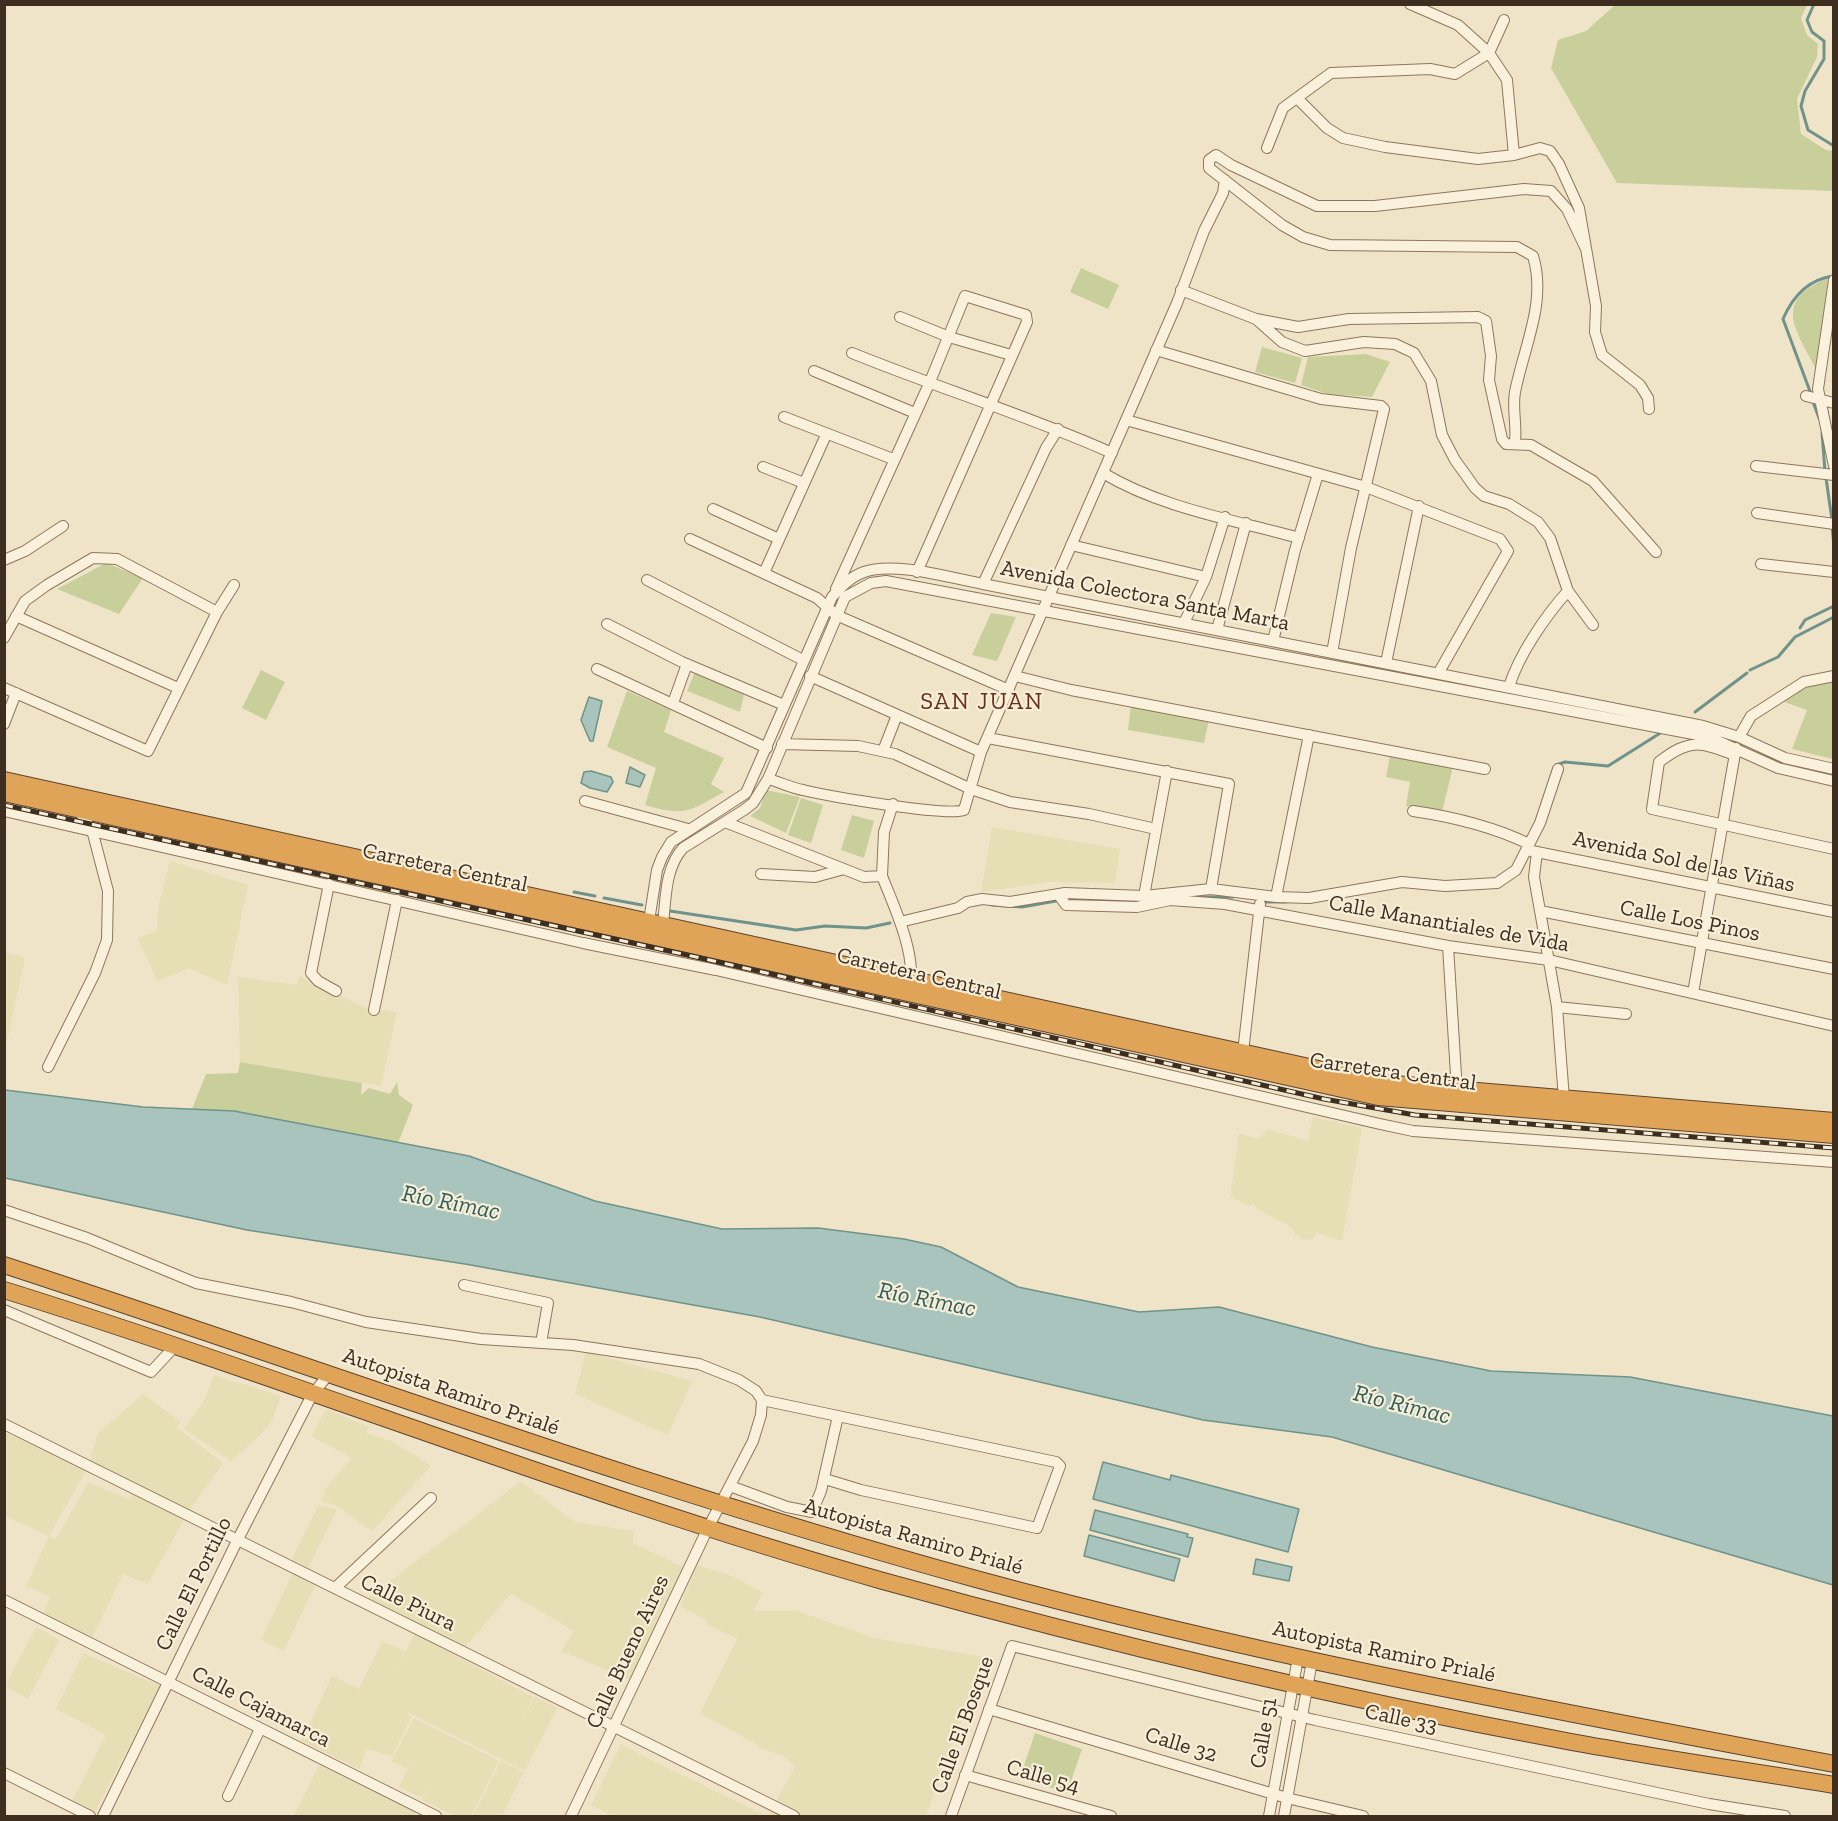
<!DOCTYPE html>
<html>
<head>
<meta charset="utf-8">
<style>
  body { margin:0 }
  #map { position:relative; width:1838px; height:1821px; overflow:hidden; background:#f0e4c8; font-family:"Zilla Slab",serif }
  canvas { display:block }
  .frame { position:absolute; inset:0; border:6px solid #3d2e20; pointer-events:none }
</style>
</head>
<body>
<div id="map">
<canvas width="1838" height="1821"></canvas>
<div class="frame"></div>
</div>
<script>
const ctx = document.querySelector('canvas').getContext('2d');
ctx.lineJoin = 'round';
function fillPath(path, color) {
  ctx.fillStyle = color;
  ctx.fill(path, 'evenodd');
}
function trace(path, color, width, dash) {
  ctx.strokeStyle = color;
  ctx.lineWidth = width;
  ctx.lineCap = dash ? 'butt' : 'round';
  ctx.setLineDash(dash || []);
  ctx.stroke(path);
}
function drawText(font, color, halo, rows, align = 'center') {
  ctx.font = font + ' "Zilla Slab",serif';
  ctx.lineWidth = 4.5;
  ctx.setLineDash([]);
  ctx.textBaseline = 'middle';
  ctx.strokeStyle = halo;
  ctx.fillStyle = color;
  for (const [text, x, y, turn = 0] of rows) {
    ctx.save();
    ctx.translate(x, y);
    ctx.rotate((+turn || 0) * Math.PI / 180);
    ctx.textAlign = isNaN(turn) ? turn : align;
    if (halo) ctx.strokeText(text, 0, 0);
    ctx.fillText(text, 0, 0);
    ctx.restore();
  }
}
fillPath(new Path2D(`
  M992,827L1120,849L1115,883L1050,882L981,892Z
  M170,861L248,885L227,985L189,968L157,981L138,938L157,931L159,904Z
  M4,952L25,958L5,1050H4Z
  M299,976L368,1009L397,1012L381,1086L240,1062L238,977L297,985Z
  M1313,1117L1362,1128L1342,1241L1317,1233L1312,1240L1300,1239L1301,1236L1296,1235L1291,1227L1257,1209L1253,1203L1250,1206L1230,1197L1239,1133L1258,1139L1268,1129L1308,1141Z
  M586,1352L692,1381L668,1435L575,1394Z
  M214,1375L281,1396L272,1421L259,1436L231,1461L184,1429L205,1399Z
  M143,1394L181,1422L176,1427L223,1463L189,1511L148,1584L123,1574L92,1638L43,1614L50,1597L26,1586L49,1536L5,1516V1432L87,1468L98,1433ZM87,1469L135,1489L130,1499L88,1483L55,1540L49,1536Z
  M326,1409L369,1427L366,1433L394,1442L431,1466L372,1531L335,1505L321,1501L325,1493L323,1491L352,1458L311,1436Z
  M521,1481L575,1522L634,1531L633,1543L683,1567L631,1680L561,1651L574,1631L511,1594L465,1647L367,1599Z
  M318,1506L337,1509L309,1566L316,1571L292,1559Z
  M697,1565L732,1576L763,1593L753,1611H797L875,1638L990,1658L956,1733L926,1816H768L795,1767L786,1757L758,1747V1745L700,1713L737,1639L706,1624L708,1621L680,1606Z
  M294,1570L317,1581L284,1651L261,1640Z
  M36,1627L59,1640L28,1699L5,1686Z
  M414,1635L440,1644L439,1647L533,1697L520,1724L535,1697L557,1708L525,1771L408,1712L411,1718L392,1756L366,1749L360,1769L301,1741L332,1676L359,1689L382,1641L405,1651L379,1702Z
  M83,1653L160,1686L94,1814L71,1803L106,1735L56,1709Z
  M414,1718L499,1761L471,1816H455L422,1800L431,1781L422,1798L399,1787L414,1757L407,1769L391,1761Z
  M621,1744L649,1759L767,1816H613L591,1805Z
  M501,1761L524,1772L502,1816H473Z
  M319,1765L416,1812L414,1816H294Z`), '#e6deb5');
fillPath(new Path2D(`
  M1616,4L1807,5L1801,18L1807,35L1818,44L1817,57L1797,99L1801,134L1826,150L1833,151V191L1617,183L1551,68L1558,40L1586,31Z
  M1081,268L1119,285L1108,309L1070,292Z
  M1828,278L1817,371C1796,329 1771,302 1828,278Z
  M1262,347L1302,358L1295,383L1255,372Z
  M1366,354L1390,362L1372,397L1328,394L1301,385L1308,357Z
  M106,563L143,578L119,614L57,589Z
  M991,613L1016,617L997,661L972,655Z
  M261,670L285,682L266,720L242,708Z
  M695,672L744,694L740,712L687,691Z
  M1810,682H1833V759L1792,749L1807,710L1784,702L1787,692Z
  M627,691L671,710L664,732L724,758L711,784L724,792C690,811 684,817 645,805L656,768L607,747Z
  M1131,705L1209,720L1204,743L1128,730Z
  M1390,755L1453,767L1442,812L1406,806L1410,782L1386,777Z
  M766,790L800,797L786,833L750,816L760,808Z
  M801,798L823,805L811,843L788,835Z
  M852,815L874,821L864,858L841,850Z
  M240,1062L362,1083L361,1095L369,1088L390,1094L397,1082L399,1095L413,1105L398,1143L234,1111L192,1109L206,1074L238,1073Z
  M1035,1733L1082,1749L1067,1793L1020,1777Z`), '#c9cf9b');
const water = new Path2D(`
  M589,697L602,701L593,741H590L581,720Z
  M630,767L645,775L640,787L626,783Z
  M591,771L611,777L613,782L607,792L590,788L581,783L584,772Z
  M5,1090L143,1107L234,1111L469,1156L595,1201L722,1229L818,1228L904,1239L941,1247L1018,1287L1139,1312L1219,1307L1372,1347L1491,1371L1630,1377L1833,1416V1585L1332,1437L1203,1420L760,1317L465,1264L247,1230L5,1178Z
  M1103,1462L1170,1480L1171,1475L1299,1509L1288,1552L1093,1499Z
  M1095,1510L1188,1534L1187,1537L1193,1538L1188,1557L1090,1530Z
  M1089,1535L1180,1559L1174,1581L1084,1556Z
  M1256,1559L1292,1567L1289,1581L1253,1574Z`);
fillPath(water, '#a9c4bc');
trace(water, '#6f938a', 1.5);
trace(new Path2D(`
  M1814,4L1807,20L1812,32L1824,41V59L1805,91L1801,106L1808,130L1834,146
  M1811,394L1783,319C1793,296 1809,279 1834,276
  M1813,402L1819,418
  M1822,433L1825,471
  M1826,478L1832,520
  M1832,526L1834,546
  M1800,628L1805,620L1834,606
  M1767,662L1778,657L1795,637L1834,617
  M1750,670L1765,663
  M1695,712L1747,673
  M1556,765L1565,762L1608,766L1662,732
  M574,892L595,896
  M1198,897H1233
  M604,898L642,905
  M1263,902H1286
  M992,905L1022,907L1056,901
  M670,911L796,930L825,926L866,928L890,923`), '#6f938a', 3);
const minor = new Path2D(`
  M1410,4L1458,25L1489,53L1507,80L1514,155
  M1297,98L1327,128L1343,138L1385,147L1478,159L1514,155L1540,148L1550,151L1559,164L1579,208L1596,306L1595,332L1602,355L1640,385L1648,398L1649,409
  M1267,148L1283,108L1331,73L1430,69L1455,74L1489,53L1504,20
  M1834,280L1818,389L1834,466
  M1181,290L1256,319L1298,327L1349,319L1478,317L1486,321L1491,356L1489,380L1502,439L1506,444L1531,445L1593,481L1656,552
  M900,317L949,337L1011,355
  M1256,319L1282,342L1305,351L1364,342L1395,344L1414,353L1431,381L1442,435L1455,460L1475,488L1484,496L1509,504L1538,522L1550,538L1568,591L1593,625
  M1156,350L1321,399L1381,406L1384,409L1351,548L1332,653
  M852,353C938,388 1027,415 1112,453
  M814,371L915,413
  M1806,396L1834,403
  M784,417L893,459
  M1126,420L1366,487L1500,539L1508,551L1439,672
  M1515,442C1517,425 1512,408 1515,392C1524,346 1547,302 1533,256L1517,247L1330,245L1303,237L1282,225L1209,168V160L1216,155L1231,165L1317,206H1375L1524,189L1551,191L1567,209L1585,247
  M1756,466L1834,475
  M763,467L804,483
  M1103,473C1161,508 1234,520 1299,538
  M713,509L779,539
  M1757,513L1834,524
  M690,539L817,598L836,615L1009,690
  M1071,545L1206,577
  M4,560L25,551L63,526
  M1761,564L1834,572
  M764,573L826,435
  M647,580L803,660
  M983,584L1046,448L1058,429
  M836,589L929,384L965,296L1026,315L1027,322L917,572
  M16,616L178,688
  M1184,623L1206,577L1225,517
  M607,624L682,662L784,705
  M1217,630L1246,523
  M4,638L25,601L47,585L93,558L117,559L217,612
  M1273,641L1295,550L1318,474
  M1386,663L1419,506
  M597,669L767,748
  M810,676L981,752
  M1015,676L1071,690L1485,769
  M1509,687C1518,656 1546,615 1568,591
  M4,688L148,751L217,612L234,585
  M673,703L687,664
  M4,724L16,693
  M1739,737L1751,716L1804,682L1834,676
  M988,738L1229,784L1211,889
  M782,744L858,746L895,754L971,789L1010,802L1089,814L1156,829
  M883,751L897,715
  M1735,755C1700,742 1690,738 1659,762L1652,809L1834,849
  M768,779C780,782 791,788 803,790C828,796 948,817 964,810L981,752L1177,303L1204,231L1223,193L1225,180
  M585,801L688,829
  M4,811L583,943L716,970L1380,1124L1413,1131L1834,1162
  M1413,811C1454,817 1492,826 1529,844
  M725,822L864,877L882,876C893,904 916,953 910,983
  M1527,850L1834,912
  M1537,852L1534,877L1557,1007L1564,1099
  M761,874L815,877L844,869
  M882,876L884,832L893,804
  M329,884L311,973L318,981L336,991
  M1058,894L1066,905L1137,907L1170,900L1225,904L1448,946L1549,960L1834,1026
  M1144,896L1167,771
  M1276,897L1309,735
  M1540,911L1834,969
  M649,921L657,870L662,857L671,842L746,793L832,597C841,587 850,577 864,572C894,561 951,578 983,584L1703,726L1739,737L1785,758L1834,769
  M900,922L958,908L967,902L982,899L1010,902L1065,893L1144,896L1211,889L1276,897L1309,898L1402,882L1445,886L1497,883L1516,870L1540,823L1558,769
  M663,924C666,898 665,868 683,848L744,810L753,803L768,779L845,597L871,583L886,581L1709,737L1778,768L1834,781
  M1448,946L1457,1091
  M1693,993L1736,748
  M1557,1007L1626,1014
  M374,1010L397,900
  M1243,1052L1260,904
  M48,1067L95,973L107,940L108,891L92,830L77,808
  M4,1210L87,1238L196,1283L291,1302L366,1322L481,1339L573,1345L699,1364L739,1380L756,1391L762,1400L761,1415L753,1441L708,1528L571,1816
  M464,1285L548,1303L541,1343
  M4,1310L151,1372L175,1346
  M762,1400L1056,1462L1060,1466L1037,1528L861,1490L825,1479
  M4,1424L794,1816
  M730,1486L787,1507L812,1512L821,1491L838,1416
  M335,1588L431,1498
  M4,1600L436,1816
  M989,1709L1287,1798L1363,1816
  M4,1773L90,1816
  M965,1775L1111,1816
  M228,1796L260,1729
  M103,1816L238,1539L312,1395L328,1375
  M951,1816L1012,1646L1315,1720L1709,1804L1785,1816
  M1269,1816L1298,1658
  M1284,1816L1312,1661`);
const highway = new Path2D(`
  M4,780L1382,1083L1834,1121
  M4,793L1378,1097L1834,1135
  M4,1265C328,1371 647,1489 976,1579C1258,1656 1546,1709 1834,1764
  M4,1290C299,1382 586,1497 883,1581C1106,1643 1333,1697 1561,1740C1651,1757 1743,1770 1834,1785`);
trace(minor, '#8d765c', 12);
trace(highway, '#5b4430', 18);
trace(minor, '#faf1dc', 10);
trace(highway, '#e0a458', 16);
const rail = new Path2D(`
  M4,805L687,955L1324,1099L1415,1115L1834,1148`);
trace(rail, '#3d2e20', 5);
trace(rail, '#f7eed8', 3, [9]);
drawText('22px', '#3d2e20', '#f7eed8', [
  ["Avenida Colectora Santa Marta",1145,596,11],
  ["Avenida Sol de las Viñas",1684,862,12],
  ["Carretera Central",445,868,12],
  ["Calle Los Pinos",1690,921,11],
  ["Calle Manantiales de Vida",1449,924,10],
  ["Carretera Central",919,974,13],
  ["Carretera Central",1393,1072,8],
  ["Autopista Ramiro Prialé",451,1392,19],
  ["Autopista Ramiro Prialé",913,1537,16],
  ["Calle El Portillo",194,1584,-64],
  ["Calle Piura",408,1603,26],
  ["Calle Bueno Aires",628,1652,-65],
  ["Autopista Ramiro Prialé",1384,1652,12],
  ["Calle Cajamarca",261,1707,27],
  ["Calle 33",1401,1719,12],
  ["Calle El Bosque",963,1725,-70],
  ["Calle 51",1264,1733,-80],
  ["Calle 32",1181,1745,17],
  ["Calle 54",1043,1777,16]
]);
ctx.letterSpacing = '1.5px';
drawText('24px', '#6b2e1e', '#f7eed8', [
  ["SAN JUAN",982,702]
]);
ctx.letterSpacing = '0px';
drawText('italic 24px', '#2f5d5a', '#f7eed8', [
  ["Río Rímac",451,1203,11],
  ["Río Rímac",927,1300,11],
  ["Río Rímac",1402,1405,14]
]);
</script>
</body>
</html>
